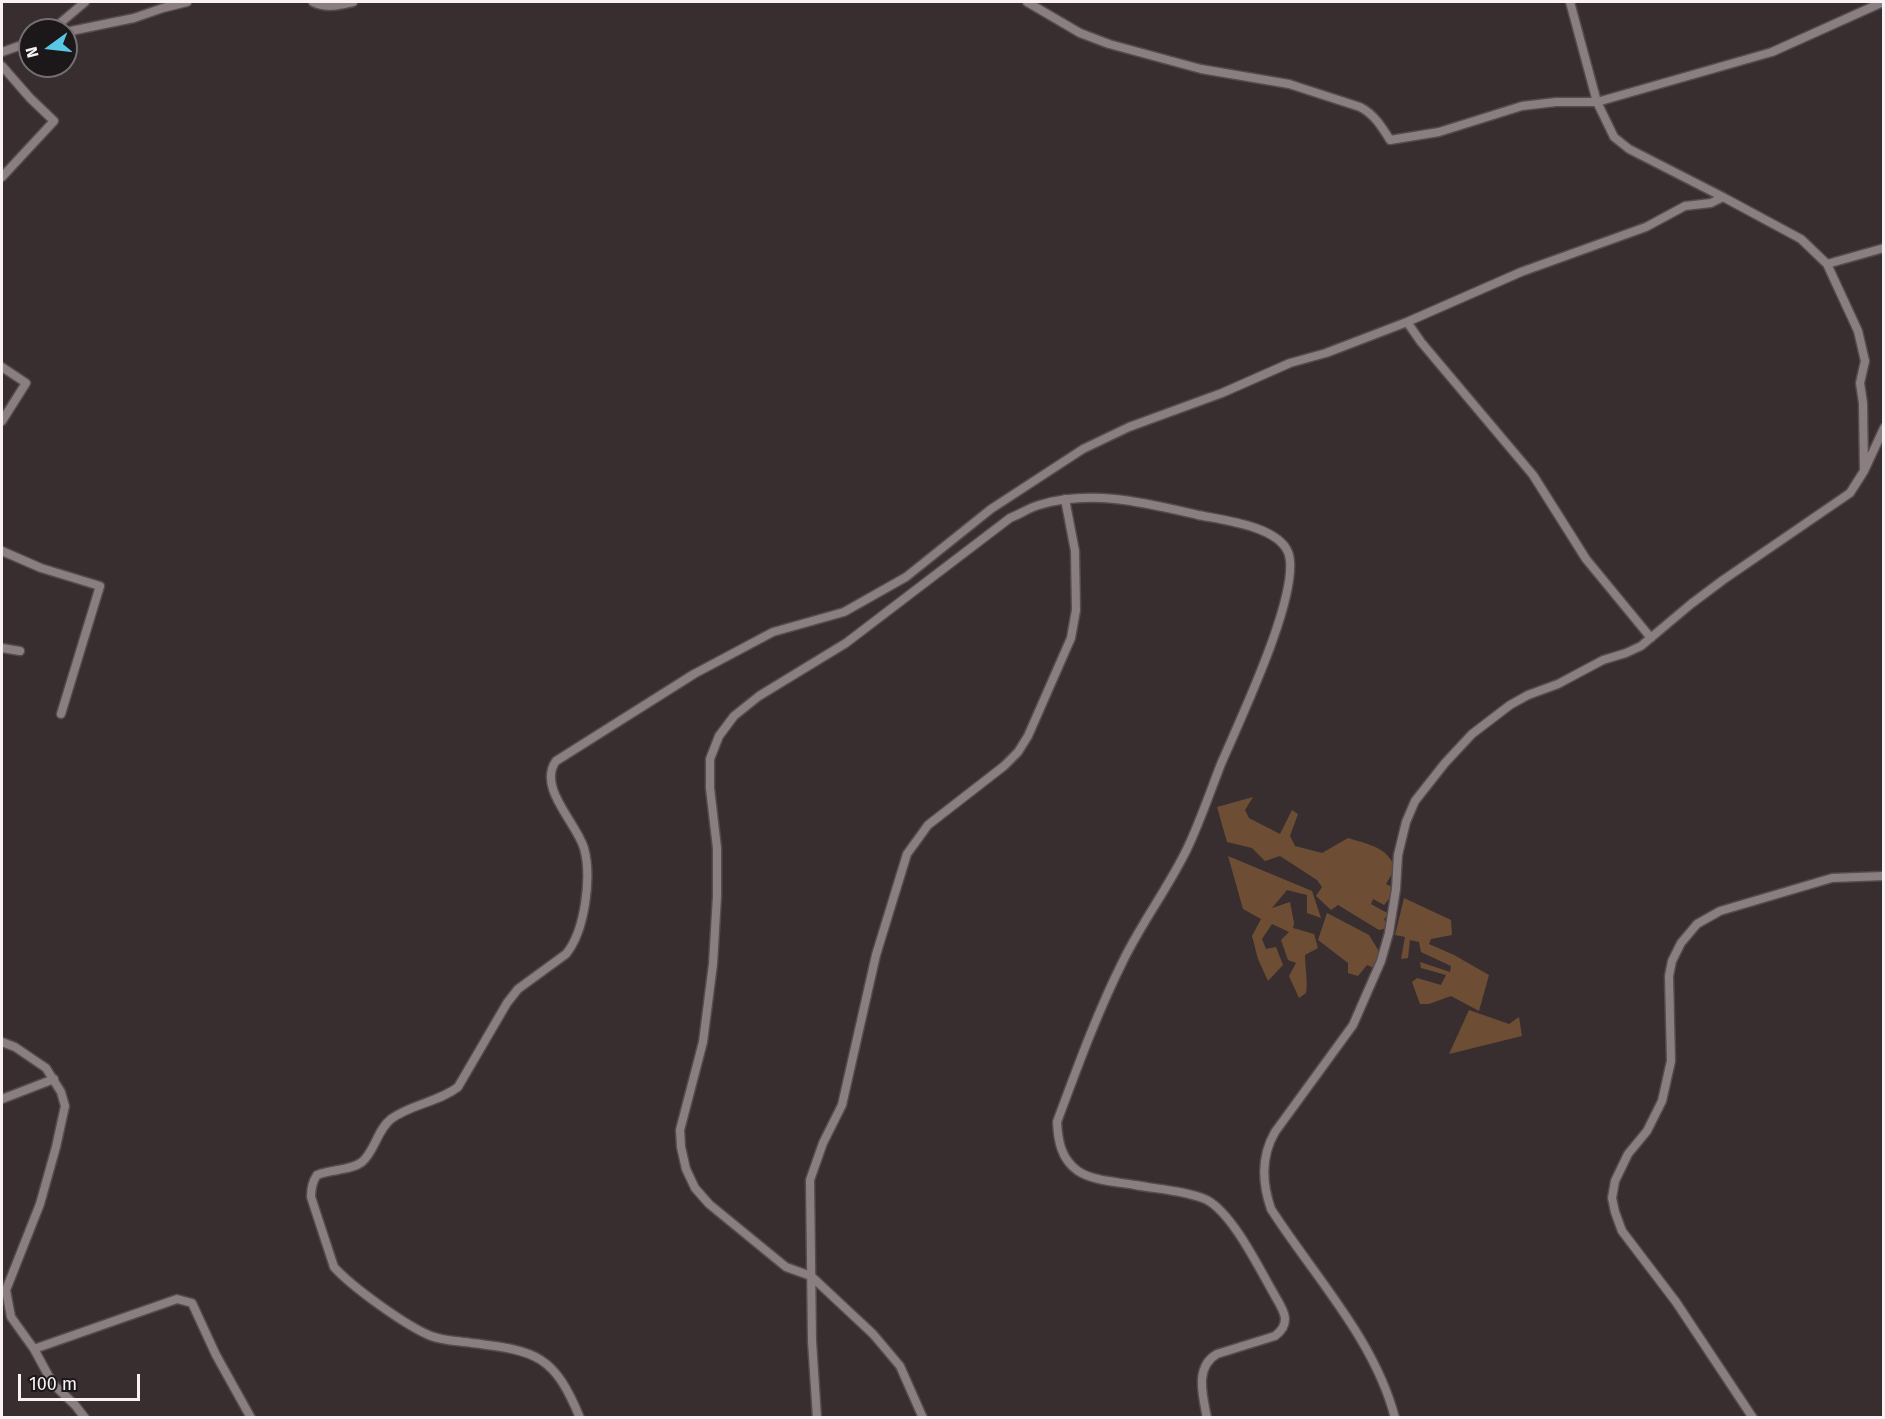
<!DOCTYPE html>
<html>
<head>
<meta charset="utf-8">
<style>
  body { margin:0 }
  #map { position:relative; width:1885px; height:1419px; overflow:hidden; background:#382e30; font-family:"Fira Sans",sans-serif }
  canvas { display:block }
  .frame { position:absolute; inset:0; border:3px solid #f9f2f4; pointer-events:none }
  .north { position:absolute; left:18px; top:18px; width:60px; height:60px; box-sizing:border-box; background:#1c1718; border:2px solid #746f70; border-radius:50%; rotate:255deg; font-size:16px; font-weight:700; line-height:24px; text-align:center; color:#f9f2f4 }
  .north::after { content:''; display:block; margin:auto; width:21px; height:27px; background:#59c8e4; clip-path:polygon(50% 0,100% 100%,50% 72%,0 100%) }
  .scale { position:absolute; left:18px; top:1374px; width:122px; height:27px; box-sizing:border-box; border:3px solid #f9f2f4; border-top:0; padding-left:8px; font-size:18px; line-height:21px; white-space:nowrap; color:#f9f2f4; -webkit-text-stroke:4px #1c1718; paint-order:stroke }
</style>
</head>
<body>
<div id="map">
<canvas width="1885" height="1419"></canvas>
<div class="frame"></div>
<div class="north">N</div>
<div class="scale">100 m</div>
</div>
<script>
const ctx = document.querySelector('canvas').getContext('2d');
ctx.lineJoin = 'round';
function fillPath(path, color) {
  ctx.fillStyle = color;
  ctx.fill(path, 'evenodd');
}
function trace(path, color, width, dash) {
  ctx.strokeStyle = color;
  ctx.lineWidth = width;
  ctx.lineCap = dash ? 'butt' : 'round';
  ctx.setLineDash(dash || []);
  ctx.stroke(path);
}
fillPath(new Path2D(`
  M1253,797L1245,810L1249,818L1280,834L1292,810L1298,814L1290,836L1295,846L1322,853L1348,838C1367,844 1389,847 1395,869L1386,884L1394,888L1393,894L1384,905L1373,899L1371,904L1389,914L1384,919L1388,928L1379,930L1338,905L1331,910L1316,896L1322,887L1317,880L1280,856L1265,861L1252,848L1227,842L1217,807Z
  M1228,856L1312,891L1321,918L1307,913V895L1287,890L1272,908L1290,902L1294,923L1293,928L1314,934L1318,948L1305,955C1305,969 1308,980 1306,993L1299,998L1289,976L1296,963L1288,960L1281,940L1289,932L1272,924L1262,939L1266,949L1276,947L1283,965L1268,981L1258,959L1252,936L1261,919L1243,909Z
  M1404,898L1451,920L1452,935L1431,939L1429,944L1454,955L1489,975L1479,1011L1451,996L1429,1004H1420L1412,982L1417,978L1441,985L1446,975L1421,968L1420,962L1450,972L1451,966L1421,952L1419,942L1410,940L1408,958L1401,959L1405,937L1395,935Z
  M1327,913L1369,935L1380,953L1376,969L1367,965L1358,976L1348,973V963L1318,940Z
  M1469,1010L1509,1024L1519,1017L1522,1036L1449,1054Z`), '#6d4e34');
const minor = new Path2D(`
  M313,2C327,9 339,5 353,2
  M1027,2L1080,33L1109,44L1201,69L1289,84L1360,107C1374,114 1382,127 1390,140L1439,132L1522,106L1556,102H1597L1772,52L1883,2
  M1570,2L1597,102L1614,137L1629,149L1723,197
  M52,30L85,2
  M66,32L134,18L163,8L187,2
  M2,52L30,42
  M2,66L30,98L54,121L2,177
  M1827,264L1884,248
  M1407,322L1421,342L1533,475L1586,559L1651,638
  M2,367L26,383L2,421
  M2,551L41,568L100,586L61,714
  M2,648L20,651
  M2,1042L15,1047L46,1068L61,1092L65,1106L56,1147L40,1204L6,1290L11,1317L34,1349L53,1384L75,1405L85,1418
  M2,1099L54,1079
  M34,1349L177,1299L192,1303L216,1355L251,1418
  M580,1418C554,1355 537,1351 472,1343C459,1341 444,1341 431,1336C406,1326 352,1287 334,1267L311,1197C311,1188 312,1182 317,1175C331,1169 350,1171 362,1162C375,1151 377,1130 391,1119C411,1104 439,1102 458,1087L507,1003L518,989L566,954C585,931 592,877 584,848C576,822 537,787 556,761L694,674L773,632L844,612L906,577L991,509L1083,449L1129,427L1222,393L1290,363L1326,353L1407,322L1521,272L1646,227L1685,206L1711,203L1723,197L1801,239L1827,264L1858,331L1865,361L1860,383L1863,403L1864,471
  M817,1418L812,1341L810,1180L823,1143L842,1105L876,955L907,854L928,825L1004,766L1018,752L1028,736L1071,638L1076,610L1075,551L1065,499
  M923,1418L900,1366L873,1334L811,1276L786,1267L709,1204L695,1188L686,1169L681,1147L680,1130L703,1042L713,964L717,896V848L710,788V759L719,736L734,716L759,696L846,643L1010,518C1020,514 1029,508 1039,505C1092,489 1146,503 1198,515C1223,520 1277,526 1288,552C1303,589 1238,724 1221,764C1210,792 1200,822 1187,849C1168,888 1142,922 1123,961C1097,1013 1077,1068 1057,1122C1058,1141 1061,1159 1078,1171C1093,1181 1118,1182 1135,1185C1156,1189 1188,1191 1207,1200C1233,1214 1260,1270 1275,1296C1284,1311 1292,1323 1275,1336L1217,1354C1194,1367 1203,1396 1207,1418
  M1395,1418C1375,1340 1314,1276 1271,1209C1262,1183 1261,1156 1275,1132L1353,1025L1381,961L1389,933L1396,889L1398,855L1406,822L1415,801L1445,763L1472,734L1510,705L1528,695L1558,684L1603,660L1626,653L1641,646L1691,604L1723,580L1850,493L1864,471L1884,428
  M1753,1418L1676,1302L1622,1231L1615,1212L1612,1198L1615,1181L1628,1154L1647,1131L1662,1101L1671,1061L1669,976L1672,961L1681,943L1697,924L1720,911L1832,878L1884,876`);
trace(minor, '#534b4d', 11);
trace(minor, '#8a7e80', 8);
</script>
</body>
</html>
